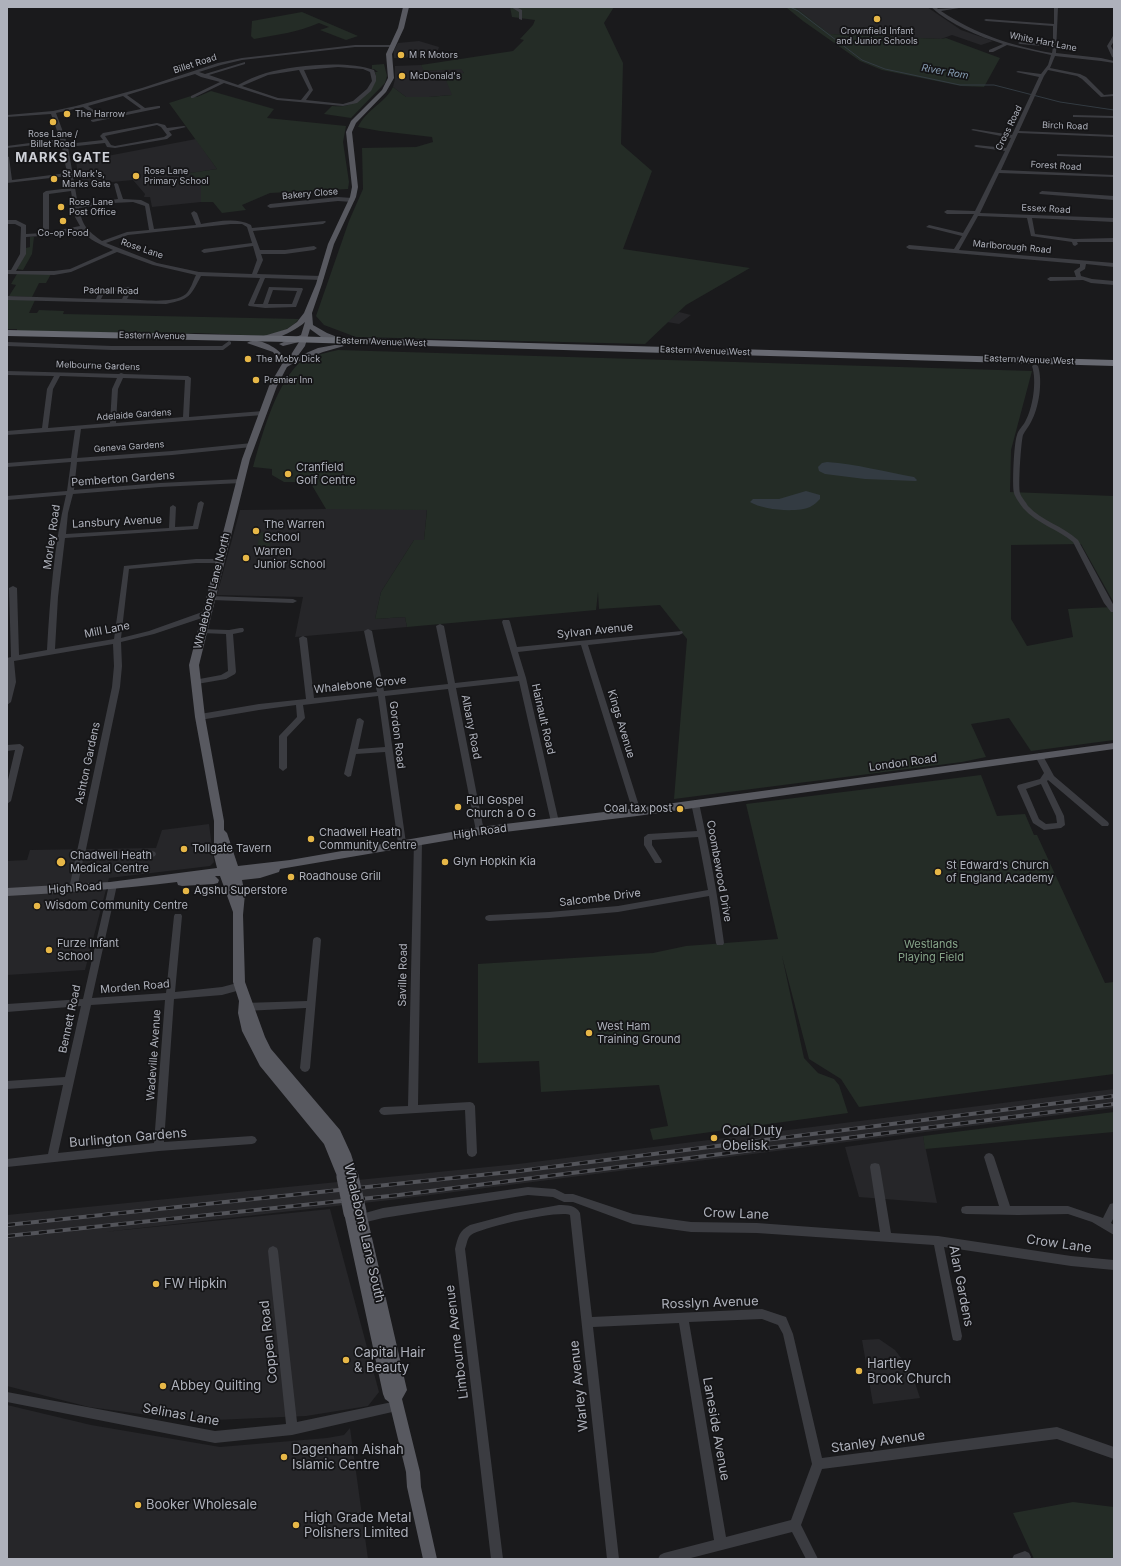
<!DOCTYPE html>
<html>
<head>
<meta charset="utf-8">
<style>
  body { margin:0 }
  #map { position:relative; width:1121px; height:1566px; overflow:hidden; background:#1a1a1c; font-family:Inter,sans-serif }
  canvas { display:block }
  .frame { position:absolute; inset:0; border:8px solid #aeb1bb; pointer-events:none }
</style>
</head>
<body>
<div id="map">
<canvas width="1121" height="1566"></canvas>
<div class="frame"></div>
</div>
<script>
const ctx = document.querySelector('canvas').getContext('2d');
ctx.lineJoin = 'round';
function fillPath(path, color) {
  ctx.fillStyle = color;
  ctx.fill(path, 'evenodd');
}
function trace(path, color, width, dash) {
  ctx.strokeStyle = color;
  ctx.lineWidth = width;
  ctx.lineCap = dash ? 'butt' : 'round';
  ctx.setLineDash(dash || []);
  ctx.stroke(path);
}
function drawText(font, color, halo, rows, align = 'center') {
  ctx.font = font + ' Inter,sans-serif';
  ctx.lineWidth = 3.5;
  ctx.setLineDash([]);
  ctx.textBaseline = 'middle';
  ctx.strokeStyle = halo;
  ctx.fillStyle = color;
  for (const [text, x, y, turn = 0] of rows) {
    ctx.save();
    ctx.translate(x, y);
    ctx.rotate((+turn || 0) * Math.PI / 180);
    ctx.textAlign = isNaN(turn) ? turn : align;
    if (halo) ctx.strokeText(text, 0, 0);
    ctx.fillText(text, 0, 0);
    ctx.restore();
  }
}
fillPath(new Path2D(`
  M927,7L961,30L993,41L981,45L952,35L941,39L829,34L796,8Z
  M419,41L439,47L438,50L425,54L423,57L394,58V50L398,43Z
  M421,65L425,71L461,68L464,73L452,95L429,97H406L393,87L395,79V66Z
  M196,139L217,169L190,173L201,181V202L152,207L150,197H144L145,194L133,180L80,185L76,162Z
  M679,312L691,315L679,324L667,322Z
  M326,509H427L424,540H414L381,592L375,619L405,617L407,627L295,637L303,597L217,595L240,510Z
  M209,824L214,862L210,866L109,878L85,970L7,975V861L27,860L30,850L156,848L162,830Z
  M1114,1089V1108L399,1199L104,1232L330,1209L379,1392L368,1406L306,1416L192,1421L89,1407L7,1386V1215L518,1164Z
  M923,1136L937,1203L859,1197L845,1147Z
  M879,1339L895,1350L911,1371L920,1398L873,1404L862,1340Z
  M7,1405L91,1425L220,1447L327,1438L344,1435L350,1428L368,1559H7Z`), '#262629');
fillPath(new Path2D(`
  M510,7H614L604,23L623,63L621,144L652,171L623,249L750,268L686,305L645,344L356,337L324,325L316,316L349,221L363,189L362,148L416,147L433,142L432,137L380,131L358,127C366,110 386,102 393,87L406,97H429L452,95L444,75L464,73L461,69L424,71L421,65L513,51L524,40L520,39L533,25L535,20L512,17Z
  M795,7H887L796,8L830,34L941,39L946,38L1000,58L984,87L961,86L882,70L860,61L803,21L787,8H795Z
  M302,12L358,36L346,40L320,30L329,27L319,23C299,32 276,35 254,39L251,36L252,21Z
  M384,64L387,76L385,83L351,118L324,114L332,106C337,106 343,107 348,105C360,101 380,87 375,72H378L374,69H372V65Z
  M211,91L274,109L267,118L346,126L343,142L349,182L348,189L270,193L242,205L246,210L222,213L213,202H201V181L189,173L217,169L169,103L191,96L197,97Z
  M30,237H34L32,254L23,270L17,269L26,248L30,247Z
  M17,274H51L46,283H39L32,297L9,296L16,285L11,284Z
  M7,299L35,300L29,313H37L39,310L64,311L63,314L299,319C291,329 278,333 266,336L196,333L184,334L17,331V329H7Z
  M338,350L1032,371L1011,450L1010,492L1114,496V603L1081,544L1011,545V619L1027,646L1073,637L1068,609L1114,607V740L1031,751L1009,718L971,724L986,757L962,762L674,799L687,639L660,605L599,609L598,592L596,610L407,627L405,617L375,619L381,592L414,540H424L427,510L326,509L310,482H284L272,475V469L253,467C262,435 274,390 297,365C304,358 328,352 338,350Z
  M260,532H273L269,549H257Z
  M981,775L997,816L1025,814L1034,835H1037L1105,983L1114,982V1074L859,1107L841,1079L809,1059L782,956L804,1058L818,1073L834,1079L839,1085L848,1113L653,1140L650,1129L668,1126L659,1085L541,1092L539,1061L478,1063V964L653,953L686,946L778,939L746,804Z
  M1114,1112V1132L925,1149L923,1136Z
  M1073,1502L1114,1507V1559H1034L1013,1513Z`), '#242c26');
fillPath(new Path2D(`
  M827,462C857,464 885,472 914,477L917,480L916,481L865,479L825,474L819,471L818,467L822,463Z
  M806,491L820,495V499C817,502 814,505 810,507C796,513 763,510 750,502L753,499H779Z`), '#333b42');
trace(new Path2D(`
  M790,7L798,11L862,60L885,69L960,85H994L1060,102L1114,110`), '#333b42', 1);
fillPath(new Path2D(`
  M511,7H516L522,10V20L519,19V12Z
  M931,7H936L938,9L965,7L941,11C975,34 1012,46 1052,53L1053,47L1020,44L1018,43L1020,42L1053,45V26L986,21L984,20L986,19L1054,24V7H1058L1056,53L1101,58L1114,61V63L1101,61L1055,56L1050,68L1080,74L1086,77L1104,95L1114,94V96L1101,97L1082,79L1077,76L1048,70L1044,76L1019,131L1114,135V137L1018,133L1001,170L1114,175V177L999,173L980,213L1114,218V222L1032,218L1035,234L1074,239L1114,238V242H1077L1078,244L1075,246L1073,245L1072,242L1031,236L1027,218L978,216L959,250L1114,263V267L1086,264L1085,269L1080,272L1081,276L1092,279L1114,281V285L1091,283L1083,280L1050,281L1047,279L1050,277H1076L1074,271L1080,267V264L909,249L906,247L909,245L954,249L962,236L926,227L929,225L963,233L974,214H947L944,212L947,210L975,211L1005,151L976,147L974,146L976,145L1006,148L1011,138L971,130L973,129L1012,135L1039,77L1016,72L1018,71L1041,74L1048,65L1051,55L1007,45L993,52H989V50L1003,44C978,36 951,25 931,7Z
  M1113,36H1114V41L1111,46L1114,52V58L1112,57L1107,46Z
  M355,45H392L394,46L392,47H355L242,60L221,65L199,72L205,74L245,62V64L209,75L238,85C247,80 256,76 266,73C294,65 347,60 374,70L376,76V81L371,91L357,103L343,106L277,100L224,83L193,98H191V96L220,82L201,77L195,74L127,95L145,108L158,106H160V108L93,122L91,121V120L100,118L83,107L56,113L66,140L67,144L103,140L100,136L103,133L157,123L165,125L167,128L184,126L186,127L169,131L172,135L167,139L115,148L107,147L105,143L68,147L78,205L118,199L114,184L116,183L118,184L123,199L141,200L149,204L154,229L196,225L191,213L194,211L197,213L201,224C217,222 235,217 251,225L252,228L325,221L326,222L323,224L253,231L260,250H285L314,246L317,248L314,250L285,254H261L263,260L257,274L321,276L324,278L321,280L265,278L254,304H263L269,287L302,288L303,289L296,307L265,308L249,306L248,305L260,278L201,276C190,297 190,299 166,304L7,300V296L96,299L101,288L129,287L132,289L127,299C142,300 174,304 186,294C191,289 193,281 196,275L153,265L117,252L71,272L54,275L7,274V270H11L20,254L21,227L15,224H7V220H16L26,225V234L43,233V193L46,191L70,188L68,176L7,183V156L9,157L12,180L67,173L61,142L7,148V146L60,139L51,114L7,117V115L53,111L76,106L142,88L218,63L242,58ZM338,67L363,69L370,72L372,81L367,89L353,101L343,104L306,100L313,90L304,70ZM299,70L309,90L301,100L278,98L242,86L268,75ZM123,96L141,109L103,117L88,106ZM157,125L161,127L167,135L164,137L115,146L111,145L105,136ZM71,191L75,217L80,226L49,232V194ZM133,202L145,206L149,230L127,232L102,241C88,231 82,226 79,208L113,203ZM231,224H242L247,227L252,243L204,249L201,251L204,253L253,246L257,260L252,274L199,272L157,263L106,243L128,235ZM82,229C87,240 102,245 113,250L70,269L54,271H16L26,254V237L57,235ZM273,290L297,291L292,304H268ZM105,291H126L122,299H101Z
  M1073,115L1114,116V118L1075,117H1073Z
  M1057,154L1114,156V158L1059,156H1057Z
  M1042,191L1114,196V200L1040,194L1039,193Z
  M338,197L352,198L355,200L352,202L338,201L270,208L267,206L270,204Z
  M229,341L231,342V344L223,350H112L7,346V342L112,346H222Z
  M1035,364L1038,366C1043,381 1039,408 1031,422C1029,426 1025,431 1023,435C1021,442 1018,486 1020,493C1021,497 1026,502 1028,506C1042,521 1063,526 1078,540L1114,606V612H1111L1104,603L1073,542C1058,529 1037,524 1023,508C1020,504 1015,497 1014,493C1012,485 1014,442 1017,435C1018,430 1023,426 1025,422C1033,408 1037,381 1032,366Z
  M7,371L119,374L121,373L124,374L188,376L191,378L189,417L263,411L266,413L263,415L81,429L77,458L172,451L252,443L255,445L252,447L172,455L77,462L74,490L160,483L241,479L244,481L241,483L160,487L73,494L68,513L66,534L169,528L170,507L173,505L176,507L175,527L193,526L198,503L201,501L204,503L198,529L65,538L58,597L55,649L114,639L124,566L196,559H221L224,561L221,563H196L129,569L121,638L149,631L205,611H211L212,613L211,615L154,634L121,642L122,666L120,687L85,854L152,851L155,852L156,854L155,856L152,857L83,860L77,889L76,891H70L69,889L112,687L114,666L113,644L14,661L16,682L11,702L7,705L8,682L7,658L11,657L9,588L13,586L17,588L19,655L47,650C50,598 54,545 66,495L7,500V496L67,491L71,462L7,467V463L71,458L75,430L7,435V431L42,428L47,389L54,376L7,375ZM60,376L117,378L112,389L110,423L48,428L53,389ZM123,378L185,380L183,417L116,423L118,389Z
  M210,596L293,599L297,601L293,603L212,600H210L208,598Z
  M503,620H509L510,622L517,647L682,631L683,633L679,635L588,645L641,812L640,814L637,815L633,812L581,645L518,652L526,678L559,822L555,825L551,822L519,681L456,688L484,831L480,834L476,831L448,689L385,696L406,843L405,845H399L398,843L385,752L356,754L351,776L348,777L344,774L357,719L360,718L364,721L358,749L385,747L378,696L303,705L305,718L287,737V768L283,771L279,768V736L297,717L296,705L259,710L200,720L196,717L200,714L259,704L306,699L299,638L303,636L307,638L314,698L377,692L364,631L368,629L372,631L384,691L448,684L436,626L440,624L444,626L455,683L518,676L502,622Z
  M240,628H243L244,630L243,632L233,634L236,672L235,674L226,679L197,684H194L193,682L194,680L221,675L228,671L226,634L202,633H199L198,631L199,629L229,630Z
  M20,744L24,747L11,801L7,804V784L15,750L7,751V745Z
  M1039,753L1042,754L1054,776L1108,822L1109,824L1108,826H1102L1048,780L1047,781L1064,816L1065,825L1061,828L1044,830L1033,823L1017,787L1018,785L1040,779L1044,773L1035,756ZM1041,784L1056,816L1057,823L1046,824L1039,819L1026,789Z
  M695,800L699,803C709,849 718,896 724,943L723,945H717L716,943L709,896L618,912L549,918L489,921L486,920L485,918L486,916L489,915L549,912L618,906L708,890L698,837L652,840V845L662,861L661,863H655L644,845V837L648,834L697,831L691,803Z
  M418,838L421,839L422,841L418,1105L470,1102L473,1103L475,1106L477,1153L475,1156L472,1157L469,1156L467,1153L465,1110L384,1115L381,1114L379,1111L381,1108L384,1107L408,1106L414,841L415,839Z
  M113,882L116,883L117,885L92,998L166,993L174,916L175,914H181L182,916L175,992L222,987L241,982L244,983L246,986L244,989L222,995L174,999L164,1142L252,1136L255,1137L257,1140L255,1143L252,1144L159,1151L7,1167V1159L48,1154L63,1085L7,1089V1081L65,1077L81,1006L7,1012V1004L83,999L109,885L110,883ZM165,1000L154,1143L58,1153L91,1005Z
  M317,937L320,938L321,940L310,1068L308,1071L305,1072L302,1071L300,1068L306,1008L244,1011L241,1010L239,1007L241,1004L244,1003L307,1001L313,940L314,938Z
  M989,1153L992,1154L994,1157L1010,1206H1068L1103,1218L1110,1204L1114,1203V1217L1111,1223L1114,1225V1235L1092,1222L1068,1214L1018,1215L966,1214L962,1213L961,1210L962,1207L966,1206H999L984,1157L986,1154Z
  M875,1163L879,1164L880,1167L891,1233L938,1236L1071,1256L1114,1260V1270L1071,1266L944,1247L962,1336L961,1340L957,1341L953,1340L952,1336L934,1245L757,1233L691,1232L633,1224L573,1202H564L553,1197L528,1195L383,1218L362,1223L358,1221L357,1218L358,1215L383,1208L528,1187L555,1189L565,1194H573L633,1214L691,1222L757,1223L880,1232L870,1167L871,1164Z
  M559,1205C567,1205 576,1205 580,1213L592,1317L762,1309L786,1317L793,1334L822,1458L1057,1427L1114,1447V1459L1057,1439L822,1469L801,1525L818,1559H806L792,1532L687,1559H658L660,1555L664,1553L714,1540L679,1323L593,1327L619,1559H607L570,1215C560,1210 482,1227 471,1235C467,1238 467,1244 465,1249L503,1559H491L455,1249C458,1237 459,1231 470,1225L515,1213ZM762,1319L778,1325L783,1334L812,1464L791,1520L726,1537L689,1322Z
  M273,1246L277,1248L278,1251L297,1422L397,1401L401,1402L403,1406L401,1410L292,1435L215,1443L7,1402V1392L215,1431L286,1424L268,1251L269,1248Z
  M1025,1551L1029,1553L1031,1557L1030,1559H1012L1014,1555Z`), '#3b3c41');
fillPath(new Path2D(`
  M403,7H409L404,28L392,54L394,78L386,92L356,123L352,132L358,187L356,197L334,244L322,284L312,313L313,325L327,333L345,340L341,342L321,337L310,329L305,346L297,357L318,348L340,344L344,346L323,352L292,364L287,367L277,386L250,459L199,665L205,717L224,821V830L227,833L238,866L290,860L480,827L637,808L1114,743V749L637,816L480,835L280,869L279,872L260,878L242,880L245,894L243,915L245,982L265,1037L271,1049L340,1130L351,1154L358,1176L356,1180L352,1181L348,1180L343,1182L339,1181L324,1144L260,1066L242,1031L238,1013L239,1001L233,982V912L220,876H215L219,880L218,883L214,884L182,886L178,885L177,882C120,889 64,893 7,896V888L110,882L217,868L214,856V821L195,717L189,665L242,459L269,386L282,364L273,352L247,343C258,335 282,350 287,361L299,342L283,346L279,344L301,335L305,322C297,330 267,346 257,338L287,329L297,322L304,313L316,284L328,244L350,197L352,187L346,132L351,121L382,90L388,78L386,54L398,28Z
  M360,1206L364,1208L366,1212L407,1390L402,1399L420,1472L421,1487L437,1559H423L407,1487L406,1472L389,1402L385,1399L383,1394L344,1213L346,1209L350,1207L355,1210Z`), '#585960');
fillPath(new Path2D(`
  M7,330L288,336L1114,360V366L288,342L7,336Z`), '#686a72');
const rail = new Path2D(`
  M7,1225L519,1171L1114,1096
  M7,1236L399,1195L1114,1104`);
trace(rail, '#53545a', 4);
trace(rail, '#151517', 2.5, [8]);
trace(new Path2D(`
  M352,1176L360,1212
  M343,1177L350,1213`), '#585960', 13);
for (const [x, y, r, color] of [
  [877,19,4,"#e7b747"],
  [401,55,4,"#e7b747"],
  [402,76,4,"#e7b747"],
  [67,114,4,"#e7b747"],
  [53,122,4,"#e7b747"],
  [136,176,4,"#e7b747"],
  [54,179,4,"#e7b747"],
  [61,207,4,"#e7b747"],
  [63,221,4,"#e7b747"],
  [248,359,4,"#e7b747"],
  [256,380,4,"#e7b747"],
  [288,474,4,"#e7b747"],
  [256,531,4,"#e7b747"],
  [246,558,4,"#e7b747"],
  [458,807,4,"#e7b747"],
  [680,809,4,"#e7b747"],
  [311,839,4,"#e7b747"],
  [184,849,4,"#e7b747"],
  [61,862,5,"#e7b747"],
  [445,862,4,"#e7b747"],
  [938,872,4,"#e7b747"],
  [291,877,4,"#e7b747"],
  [186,891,4,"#e7b747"],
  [37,906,4,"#e7b747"],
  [49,950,4,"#e7b747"],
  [589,1033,4,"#e7b747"],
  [714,1138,4,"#e7b747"],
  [156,1284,4,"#e7b747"],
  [346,1360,4,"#e7b747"],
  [859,1371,4,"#e7b747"],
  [163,1386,4,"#e7b747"],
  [284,1457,4,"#e7b747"],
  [138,1505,4,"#e7b747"],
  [296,1525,4,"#e7b747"]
]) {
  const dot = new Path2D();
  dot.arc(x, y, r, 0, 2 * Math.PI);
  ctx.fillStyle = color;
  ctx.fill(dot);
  trace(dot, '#151517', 1.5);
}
drawText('9px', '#aeb1bb', '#151517', [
  ["Crownfield Infant",877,31,"center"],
  ["and Junior Schools",877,41,"center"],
  ["M R Motors",409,55],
  ["McDonald's",410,76],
  ["The Harrow",75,114],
  ["Rose Lane /",53,134,"center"],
  ["Billet Road",53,144,"center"],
  ["Rose Lane",144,171],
  ["Primary School",144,181],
  ["St Mark's,",62,174],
  ["Marks Gate",62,184],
  ["Rose Lane",69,202],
  ["Post Office",69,212],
  ["Co-op Food",63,233,"center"],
  ["The Moby Dick",256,359],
  ["Premier Inn",264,380]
], 'left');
drawText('9px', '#aeb1bb', '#151517', [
  ["White Hart Lane",1043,42,11],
  ["Billet Road",195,64,-18],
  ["Birch Road",1065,126,2],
  ["Cross Road",1009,128,-64],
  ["Forest Road",1056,166,3],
  ["Bakery Close",310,194,-5],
  ["Essex Road",1046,209,3],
  ["Marlborough Road",1012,247,5],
  ["Rose Lane",142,249,19],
  ["Padnall Road",111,291,1],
  ["Eastern Avenue",152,336,1],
  ["Eastern Avenue West",381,342,2],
  ["Eastern Avenue West",705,351,2],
  ["Eastern Avenue West",1029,360,2],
  ["Melbourne Gardens",98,366,2],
  ["Adelaide Gardens",134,415,-4],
  ["Geneva Gardens",129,447,-4]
]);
drawText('italic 10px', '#879db3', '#151517', [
  ["River Rom",945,72,10]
]);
drawText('11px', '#aeb1bb', '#151517', [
  ["Cranfield",296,468],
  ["Golf Centre",296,481],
  ["The Warren",264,525],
  ["School",264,538],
  ["Warren",254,552],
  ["Junior School",254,565],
  ["Full Gospel",466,801],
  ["Church a O G",466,814],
  ["Coal tax post",672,809,"right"],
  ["Chadwell Heath",319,833],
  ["Community Centre",319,846],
  ["Tollgate Tavern",192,849],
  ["Chadwell Heath",70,856],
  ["Medical Centre",70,869],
  ["Glyn Hopkin Kia",453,862],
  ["St Edward's Church",946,866],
  ["of England Academy",946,879],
  ["Roadhouse Grill",299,877],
  ["Agshu Superstore",194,891],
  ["Wisdom Community Centre",45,906],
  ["Furze Infant",57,944],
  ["School",57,957],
  ["West Ham",597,1027],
  ["Training Ground",597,1040]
], 'left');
drawText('11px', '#aeb1bb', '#151517', [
  ["Pemberton Gardens",123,479,-4],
  ["Lansbury Avenue",117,522,-3],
  ["Morley Road",52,537,-82],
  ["Whalebone Lane North",212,591,-76],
  ["Mill Lane",107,630,-11],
  ["Sylvan Avenue",595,631,-6],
  ["Whalebone Grove",360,685,-6],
  ["Hainault Road",543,719,77],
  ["Kings Avenue",621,724,73],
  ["Albany Road",471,727,79],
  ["Gordon Road",397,735,83],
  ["Ashton Gardens",88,763,-78],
  ["London Road",903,763,-8],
  ["High Road",480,832,-8],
  ["Coombewood Drive",719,871,80],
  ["High Road",75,888,-4],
  ["Salcombe Drive",600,898,-7],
  ["Saville Road",403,975,-89],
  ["Morden Road",135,987,-5],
  ["Bennett Road",70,1019,-78],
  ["Wadeville Avenue",154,1055,-86]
]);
drawText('11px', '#86a489', '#151517', [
  ["Westlands",931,945],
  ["Playing Field",931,958]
]);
ctx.letterSpacing = '1px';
drawText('bold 13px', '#ced0d7', '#151517', [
  ["MARKS GATE",63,158]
]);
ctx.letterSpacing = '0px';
drawText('13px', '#aeb1bb', '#151517', [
  ["Coal Duty",722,1131],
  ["Obelisk",722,1146],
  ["FW Hipkin",164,1284],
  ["Capital Hair",354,1353],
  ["& Beauty",354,1368],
  ["Hartley",867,1364],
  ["Brook Church",867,1379],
  ["Abbey Quilting",171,1386],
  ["Dagenham Aishah",292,1450],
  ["Islamic Centre",292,1465],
  ["Booker Wholesale",146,1505],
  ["High Grade Metal",304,1518],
  ["Polishers Limited",304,1533]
], 'left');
drawText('13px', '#aeb1bb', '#151517', [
  ["Burlington Gardens",128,1138,-5],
  ["Crow Lane",736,1214,2],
  ["Whalebone Lane South",364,1233,77],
  ["Crow Lane",1059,1244,8],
  ["Alan Gardens",961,1286,79],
  ["Rosslyn Avenue",710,1303,-2],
  ["Coppen Road",269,1342,-96],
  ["Limbourne Avenue",457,1342,-97],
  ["Warley Avenue",579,1386,-96],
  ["Selinas Lane",181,1415,10],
  ["Laneside Avenue",716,1429,80],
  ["Stanley Avenue",878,1442,-8]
]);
</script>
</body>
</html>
